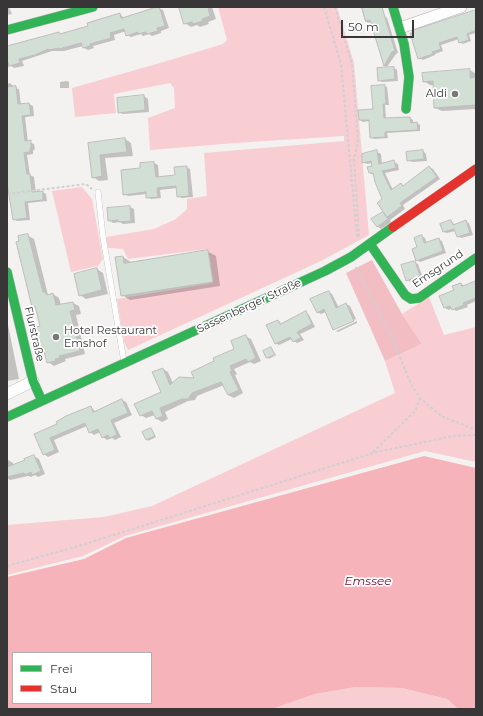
<!DOCTYPE html>
<html>
<head>
<meta charset="utf-8">
<style>
  body { margin:0 }
  #map { position:relative; width:483px; height:716px; overflow:hidden; background:#f4f1f1; font-family:Montserrat,sans-serif }
  canvas { display:block }
  .frame { position:absolute; inset:0; border:8px solid #383636; pointer-events:none }
  .legend { position:absolute; left:12px; top:652px; width:140px; height:52px; box-sizing:border-box; background:#fff; border:1px solid #afafaf; margin:0; padding:5px 7px; list-style:none; font-size:12px; color:#383636 }
  .legend li { display:flex; align-items:center; gap:8px; height:20px }
  .legend b { width:20px; border:1px solid #afafaf }
  .scale { position:absolute; left:341px; top:20px; width:73px; height:18px; box-sizing:border-box; border:2px solid #383636; border-top:0; padding-left:5px; font-size:12px; line-height:14px; white-space:nowrap; color:#383636; -webkit-text-stroke:3px #fff; paint-order:stroke }
</style>
</head>
<body>
<div id="map">
<canvas width="483" height="716"></canvas>
<div class="frame"></div>
<ul class="legend">
<li><b style="height:5px;background:#30b455"></b>Frei</li>
<li><b style="height:5px;background:#e5322d"></b>Stau</li>
</ul>
<div class="scale">50 m</div>
</div>
<script>
const ctx = document.querySelector('canvas').getContext('2d');
ctx.lineJoin = 'round';
function fillPath(path, color) {
  ctx.fillStyle = color;
  ctx.fill(path, 'evenodd');
}
function trace(path, color, width, dash) {
  ctx.strokeStyle = color;
  ctx.lineWidth = width;
  ctx.lineCap = dash ? 'butt' : 'round';
  ctx.setLineDash(dash || []);
  ctx.stroke(path);
}
function drawText(font, color, halo, rows, align = 'center') {
  ctx.font = font + ' Montserrat,sans-serif';
  ctx.lineWidth = 3.5;
  ctx.setLineDash([]);
  ctx.textBaseline = 'middle';
  ctx.strokeStyle = halo;
  ctx.fillStyle = color;
  for (const [text, x, y, turn = 0] of rows) {
    ctx.save();
    ctx.translate(x, y);
    ctx.rotate((+turn || 0) * Math.PI / 180);
    ctx.textAlign = isNaN(turn) ? turn : align;
    if (halo) ctx.strokeText(text, 0, 0);
    ctx.fillText(text, 0, 0);
    ctx.restore();
  }
}
fillPath(new Path2D(`
  M218,7H337L354,63L369,235L321,261L128,350L124,342L117,299L213,283L208,249L128,259L123,249L108,248L106,237L154,229L176,219L187,209V199L207,196L204,153L344,141V136L235,143L150,150L148,118L175,108L174,88L170,83L114,94L116,113L75,117L72,88L167,61L223,44L227,40Z
  M82,187L92,199L103,259L98,266L71,272L52,191Z
  M429,297L444,335L476,327V462L425,451L125,536L83,556L7,575V525L104,517L152,506L395,393L385,361L422,344L402,314Z
  M356,687L402,688L447,699L458,709H272L315,694Z`), '#f8ced2');
fillPath(new Path2D(`
  M372,260L402,314L422,344L385,361L346,273Z`), '#f3bec3');
fillPath(new Path2D(`
  M424,456L476,468V709H458L447,699L402,688L356,687L315,694L272,709H7V577L84,559L126,538ZM13,653H151V703H13Z`), '#f7b3ba');
fillPath(new Path2D(`
  M7,7H9L12,14L7,15Z
  M180,7H212L216,19L208,22L209,24L200,27L197,25L191,27L185,23Z
  M361,7H381L384,16L387,18L398,53L396,54L387,67L384,66L372,21L368,23L365,21Z
  M159,8L163,10L169,28L161,31V33L152,36L149,34L143,36L141,34L131,37L127,35L126,31L114,35L115,40L93,46L94,48L88,50L84,48L83,46L64,51H52L22,61L24,66L14,68L11,66L7,67V48L89,27L120,14L124,18Z
  M476,11V33L469,35L471,41L463,44L460,42L459,39L441,45L443,51L435,54V55L423,60L419,58Z
  M394,68L397,70L398,81L382,82L379,80Z
  M470,70L476,74V109L442,111L435,108L434,85H430L424,81Z
  M67,81L69,82V88H60V82Z
  M10,83L13,86L14,88L19,89L21,105L29,104L33,106L34,116L25,117L28,142L34,144L35,149L33,151V154L27,155L30,175L34,177L36,193L42,192L46,194L47,201L28,203L30,220L17,221L14,219L7,175V84Z
  M384,86L387,87L389,105H385L386,119L410,118L413,120V124L417,123L420,125V131L387,133L388,138L374,139L371,137L370,121L363,122L360,120L374,110Z
  M144,96L148,99L149,112L123,114L119,112Z
  M125,139L131,143L133,156L105,158L108,180L99,181L93,177L89,144Z
  M423,151L426,154L427,161L412,162L408,160Z
  M377,152L381,154L382,164L394,162L398,164L399,170L385,173L393,190L401,184L404,186L429,167L433,169L440,179L403,205L405,209L390,220L391,222L381,229L377,226L383,213L386,215L383,199L374,175L370,173L373,166L372,163L367,164L363,162Z
  M154,163L158,165L159,178L176,176L186,167L190,169L193,197L182,198L178,196L177,188L160,190L161,198L151,199L147,197V194L128,196L124,194L141,169Z
  M130,207L134,209L135,223L123,224L120,222L113,223L109,220Z
  M451,221L455,225L465,221L469,223L473,235L461,238L457,236L455,231L447,233L444,232Z
  M27,235L34,239L48,295L53,294L59,298L61,305L73,303L79,306L81,314L76,315L85,354L65,359L66,361L54,366L48,362L45,352L38,348L41,327L37,308L33,306Z
  M421,236L425,238L427,244L439,240L442,241L446,253L420,262L417,260Z
  M207,251L216,256L220,286L130,300L122,295L123,257L131,262V263Z
  M414,262L418,264L423,278L411,282L407,280Z
  M97,269L103,273L108,294L86,299L80,295Z
  M476,283V301L467,305L468,307L456,311L452,308L449,310L445,308L455,291L461,284L465,286Z
  M329,292L332,294L339,308L346,304L350,306L356,319L335,329V330L326,312L321,314L317,312Z
  M306,312L309,315L315,327L300,334L304,340L297,343L292,339L279,345L275,343L278,321L282,324Z
  M7,320L19,379L7,381Z
  M357,321V323L338,332L336,331Z
  M245,336L251,339L261,361L254,364L250,362L234,369L237,374L235,375L243,393L234,398L228,395L224,385L197,396L195,400L188,401L165,412L168,419L162,422L157,419L155,415L146,418L141,415L162,392L163,369L168,372L173,383L195,379L215,362L235,349Z
  M271,348L276,355L269,359L264,351Z
  M122,400L126,402L132,415L114,423L121,437L115,440L112,438L107,440L103,437L100,432L94,435L90,432L87,426L54,440L59,452L48,457L44,454L35,435L91,407L96,412Z
  M151,430L156,437L148,441L144,433Z
  M34,456L39,459L45,474L38,477L35,475L31,477L28,476L10,480L7,478V457L8,460L13,463L14,466Z`), '#0003');
const building = new Path2D(`
  M157,7H159L161,12L165,26L157,28L158,31L147,34L146,32L138,34V32L126,36L124,29L110,33L111,38L90,44V46L83,48L81,43L59,49V48L49,50L48,49L35,55L19,59L20,63L9,66L7,59V46L59,32L60,34L88,26L87,23L120,13L121,18Z
  M179,7H208L210,16L202,19L203,21L193,24L192,22L184,24Z
  M362,7H382L395,51L392,52L384,66L370,20L366,21Z
  M476,10V30L467,34L469,40L459,43L457,37L439,43L441,49L432,52L433,54L418,59L410,33H413L412,31Z
  M394,67L395,79L378,81L377,68Z
  M470,69V78L476,77V105L434,108L433,81L423,82L422,73Z
  M385,85L386,104H383L384,118L410,117L411,123L417,122L418,130L385,132V137L370,138L369,120H359L358,110L373,109L371,86Z
  M16,86L18,104L29,103L31,115L22,116L25,141L31,140V147L30,149V152L24,153L27,174H30L32,192L43,191V200L25,202L27,218L13,220L7,183V87Z
  M144,95L145,110L118,113L117,98Z
  M125,138L127,152L100,155L102,176L92,178L88,143Z
  M377,150L379,164L394,160L396,168L382,171L391,190L401,183L403,186L429,166L437,177L400,203L402,206L387,217L377,203L382,199L375,182L373,173H369L367,167L372,166L371,161L362,163V154Z
  M423,150L424,159L407,161L406,152Z
  M154,162L156,177L175,175L174,167L187,166L189,196L177,197L176,186L157,188L158,197L146,198V192L123,195L121,170L140,168V163Z
  M130,206L131,221L119,222L118,220L108,221L107,208Z
  M383,212L388,219L377,227L371,219Z
  M451,220L453,225L466,220L470,233L457,237L454,229L443,232L440,224Z
  M28,234L43,292H45L47,295L53,293L56,305L73,302L75,310L70,311L80,351L59,356L60,358L55,359L56,361L47,363L43,347L38,348L33,328L40,326L35,306L32,307L16,242L19,241L18,236Z
  M422,235L424,243L439,238L443,251L416,261L412,249L417,247L414,238Z
  M208,250L213,282L121,296L115,257L123,256L124,263Z
  M415,261L420,276L406,281L401,265Z
  M97,268L102,290L79,296L74,274Z
  M476,281V298L463,303L464,305L452,310L450,306L444,308L439,296L454,290L452,286L461,283L462,286Z
  M329,291L336,308L346,303L354,321L333,330L324,309L317,313L310,299Z
  M306,311L312,324L297,332L301,338L293,342L290,337L275,344L266,325L278,320L280,324Z
  M246,335L256,358L248,362L246,359L230,366L232,371L230,372L239,390L228,395L221,382L192,393L188,399H182L160,408L163,416L156,419L152,411L140,416L134,404L161,392L152,372L163,368L170,385L179,377L194,378L191,372L214,361L213,358L234,349L231,341Z
  M271,347L275,355L266,358L263,351Z
  M122,399L128,413L111,420L117,435L110,438L108,435L102,438L98,429L89,433L85,423L50,438L55,450L43,455L34,434L57,424L56,422L66,416L91,406L93,412Z
  M151,428L155,436L146,440L142,432Z
  M34,455L41,471L32,475L31,472L25,475L24,473L7,477V467L25,460L24,459Z`);
fillPath(building, '#d2dfd4');
trace(building, '#bebdbd', 1);
const lane = new Path2D(`
  M98,192L103,237L124,362`);
const street = new Path2D(`
  M400,28L461,7
  M7,394L33,381`);
const fast = new Path2D(`
  M393,7L404,44L409,77L406,109
  M7,30L93,7
  M370,244L405,295L411,299L419,298L476,258
  M7,272L33,381L42,401
  M7,417L325,271L351,257L393,227`);
const jam = new Path2D(`
  M393,227L476,169`);
trace(lane, '#b3b1b1', 6);
trace(street, '#b3b1b1', 12);
trace(fast, '#b3b1b1', 10);
trace(jam, '#b3b1b1', 10);
trace(new Path2D(`
  M324,7L341,64L357,237
  M335,7L352,64L358,142L354,159L359,237
  M7,194L86,184L92,189
  M356,267L391,336L411,384L420,398L441,416L476,430
  M373,452L415,411L420,398
  M7,566L79,546L373,453L452,436L476,435`), '#d0d0d0', 2, [3, 2]);
trace(lane, '#fdfdfd', 5.5);
trace(street, '#fdfdfd', 11);
trace(fast, '#30b455', 9);
trace(jam, '#e5322d', 9);
for (const [x, y, r, color] of [
  [455,94,4,"#7a7777"],
  [56,337,4,"#7a7777"]
]) {
  const dot = new Path2D();
  dot.arc(x, y, r, 0, 2 * Math.PI);
  ctx.fillStyle = color;
  ctx.fill(dot);
  trace(dot, '#fff', 1.5);
}
drawText('11px', '#383636', '#fff', [
  ["Aldi",447,94],
  ["Hotel Restaurant",64,331,"left"],
  ["Emshof",64,344,"left"]
], 'right');
drawText('11px', '#383636', '#fff', [
  ["Emsgrund",438,269,-34],
  ["Sassenberger Straße",249,306,-25],
  ["Flurstraße",34,334,77]
]);
drawText('italic 12px', '#7a0529', '#fff', [
  ["Emssee",368,581]
]);
</script>
</body>
</html>
